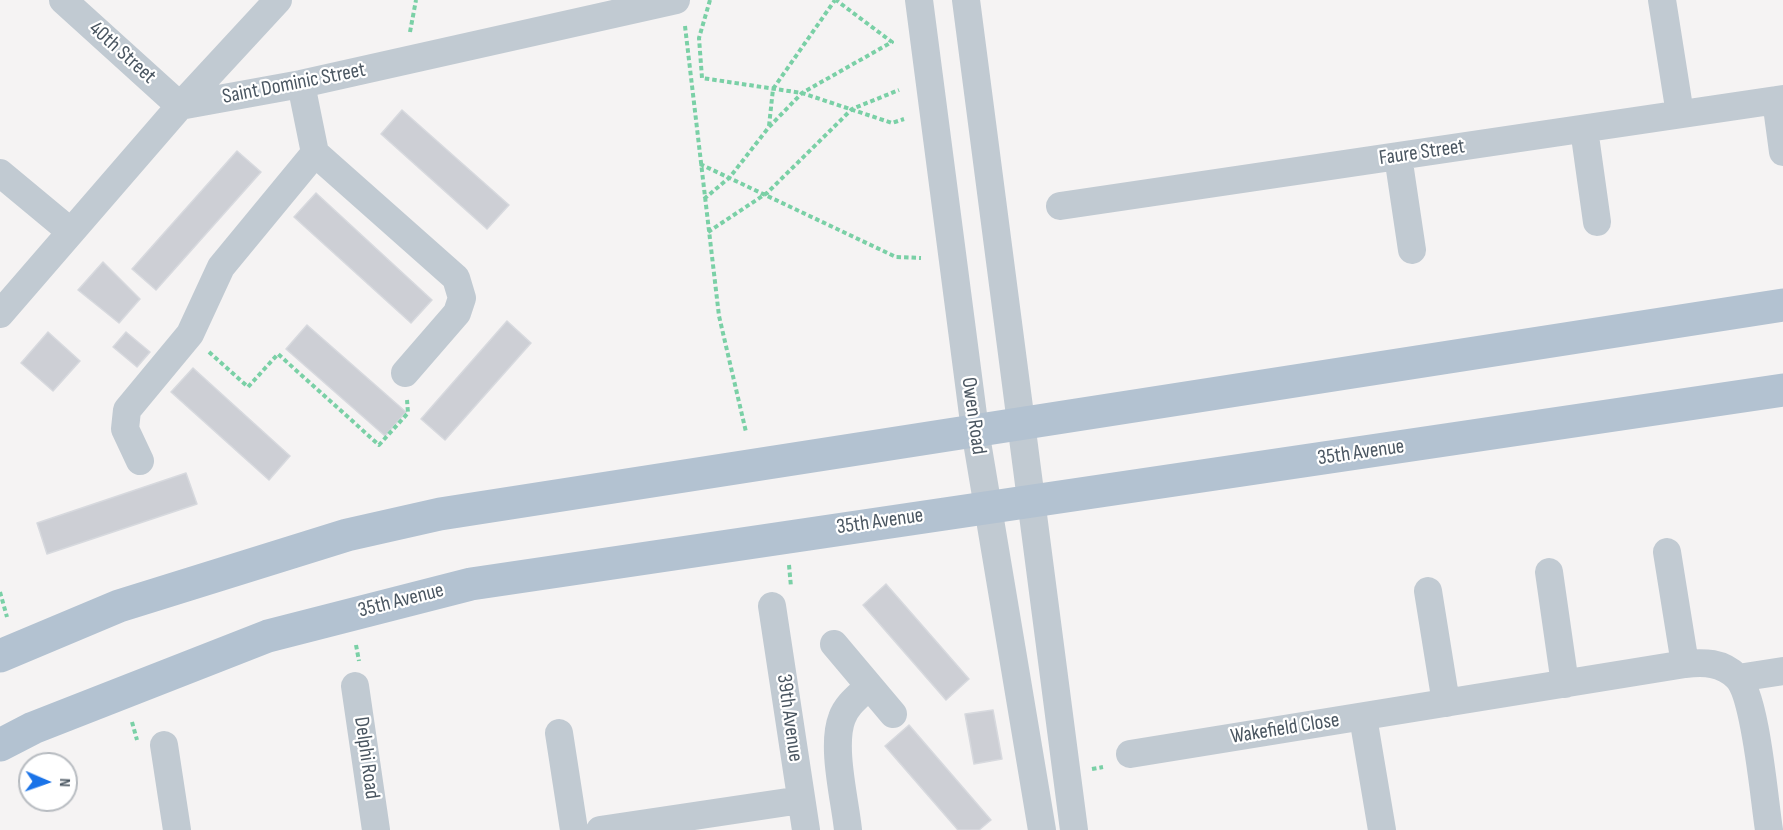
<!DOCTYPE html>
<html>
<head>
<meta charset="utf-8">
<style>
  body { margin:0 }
  #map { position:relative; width:1783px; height:830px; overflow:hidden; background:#f5f3f3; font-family:"Sofia Sans Condensed",sans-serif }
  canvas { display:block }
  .north { position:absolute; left:18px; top:752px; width:60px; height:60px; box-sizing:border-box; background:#fff; border:2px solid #b7bbc0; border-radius:50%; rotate:92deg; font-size:16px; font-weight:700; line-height:24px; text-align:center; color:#4a5661 }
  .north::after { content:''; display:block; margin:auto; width:21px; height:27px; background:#1a73e8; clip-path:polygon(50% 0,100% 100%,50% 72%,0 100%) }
</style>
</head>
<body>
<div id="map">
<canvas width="1783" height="830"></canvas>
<div class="north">N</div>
</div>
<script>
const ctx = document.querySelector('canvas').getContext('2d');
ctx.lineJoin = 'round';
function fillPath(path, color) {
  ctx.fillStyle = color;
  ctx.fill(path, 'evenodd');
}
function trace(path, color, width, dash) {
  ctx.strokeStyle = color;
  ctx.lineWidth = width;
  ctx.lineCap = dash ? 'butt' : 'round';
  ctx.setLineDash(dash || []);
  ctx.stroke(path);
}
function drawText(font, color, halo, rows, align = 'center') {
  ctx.font = font + ' "Sofia Sans Condensed",sans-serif';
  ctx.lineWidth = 4.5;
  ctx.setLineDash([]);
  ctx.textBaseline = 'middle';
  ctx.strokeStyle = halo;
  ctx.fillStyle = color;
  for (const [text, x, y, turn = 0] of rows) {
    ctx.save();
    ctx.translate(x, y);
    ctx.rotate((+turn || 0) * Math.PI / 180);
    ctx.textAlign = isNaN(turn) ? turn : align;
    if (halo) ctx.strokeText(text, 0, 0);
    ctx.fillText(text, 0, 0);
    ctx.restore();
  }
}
const building = new Path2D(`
  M402,110L509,205L487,229L381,134Z
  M237,151L261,172L156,290L132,269Z
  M316,193L432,300L411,323L294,217Z
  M103,262L140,299L119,323L78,290Z
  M507,321L531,343L445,440L421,419Z
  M307,325L406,412L385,436L286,349Z
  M48,332L80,361L53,391L21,363Z
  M126,332L150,352L137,367L113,347Z
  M193,368L290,456L269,480L171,392Z
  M186,473L197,504L47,554L37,523Z
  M886,584L969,679L946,700L863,605Z
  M993,710L1002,759L974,764L965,714Z
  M909,725L991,820L979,830H958L885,746Z`);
fillPath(building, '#cdcfd5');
trace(building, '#d7d9de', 1.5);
trace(new Path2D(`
  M710,0L699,38L702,78L802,93L892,123L904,119
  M685,26L719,316L746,432
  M410,32L416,0
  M769,126L773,89L835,0
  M700,164L896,257L921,258
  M704,199L730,177L769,127L802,93L892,42L836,0
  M708,232L767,193L852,109L899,90
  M209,352L248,387L278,354L379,445L408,413L407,400
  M789,565L791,587
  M0,592L7,617
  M356,645L359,661
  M132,722L137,740
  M1092,769L1103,767`), '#7ad0a6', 4, [4.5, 3]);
trace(new Path2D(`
  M63,0L180,106
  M919,0L975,430L1042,830
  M966,0L1074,830
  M1662,0L1680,114
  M301,84L315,153L456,278L462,298L457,313L405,373
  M1776,100L1783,152
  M180,106L301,84L676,0
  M1584,129L1597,222
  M1398,156L1412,250
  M0,173L71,232
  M1060,206L1783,99
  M0,314L180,106L278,0
  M140,461L125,429L127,410L190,334L221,267L315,153
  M1667,552L1685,664
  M1549,572L1565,684
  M1428,591L1446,703
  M772,606L806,830
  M834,644L893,714
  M1738,678L1783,671
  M355,686L376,830
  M1363,717L1382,830
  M559,733L574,830
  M164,745L177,830
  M1130,754L1685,664C1704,662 1722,662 1737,677C1756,696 1764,799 1769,830
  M600,830L801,800
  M848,830C845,800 831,746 842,718C847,704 859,696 869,686`), '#c1cad2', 28);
trace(new Path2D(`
  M0,656L119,606L347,535L440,514L1783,305
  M0,745L33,728L268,636L471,584L1783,390`), '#b3c2d1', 33);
drawText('21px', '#4a5661', '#fff', [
  ["40th Street",122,53,42],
  ["Saint Dominic Street",294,84,-11],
  ["Faure Street",1422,153,-8],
  ["Owen Road",973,416,82],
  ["35th Avenue",1361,453,-8],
  ["35th Avenue",880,522,-8],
  ["35th Avenue",401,601,-14],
  ["39th Avenue",789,718,82],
  ["Wakefield Close",1285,729,-9],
  ["Delphi Road",366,758,82]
]);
</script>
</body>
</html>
